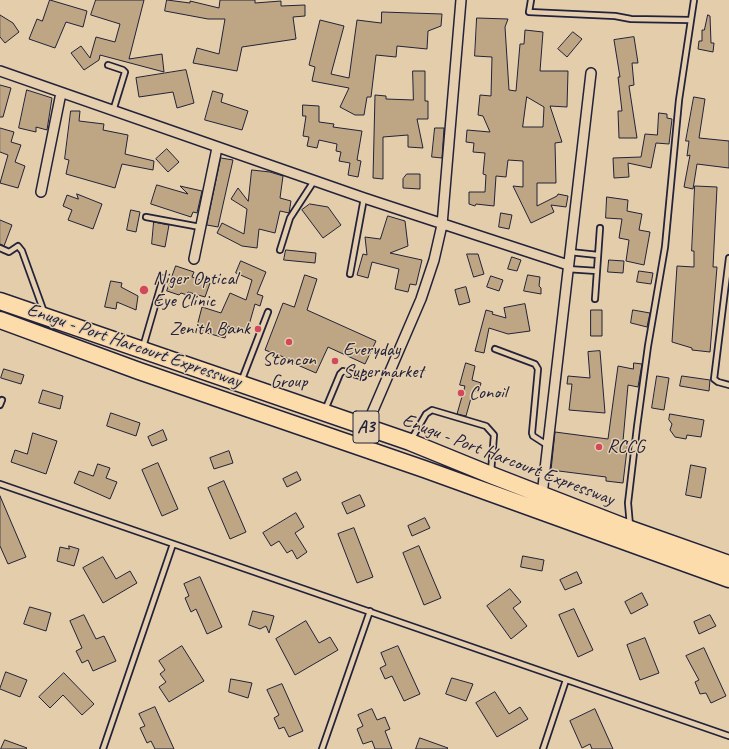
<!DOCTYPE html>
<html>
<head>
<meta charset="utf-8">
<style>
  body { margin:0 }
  canvas { display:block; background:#e4cdaa }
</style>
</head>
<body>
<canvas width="729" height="749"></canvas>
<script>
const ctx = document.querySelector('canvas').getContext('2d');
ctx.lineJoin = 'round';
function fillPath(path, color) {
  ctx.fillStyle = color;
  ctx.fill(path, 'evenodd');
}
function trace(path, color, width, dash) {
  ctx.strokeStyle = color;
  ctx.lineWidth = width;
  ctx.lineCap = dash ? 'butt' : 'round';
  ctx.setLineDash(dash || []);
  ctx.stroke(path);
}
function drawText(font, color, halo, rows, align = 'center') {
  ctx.font = font + ' Caveat,sans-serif';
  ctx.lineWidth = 3;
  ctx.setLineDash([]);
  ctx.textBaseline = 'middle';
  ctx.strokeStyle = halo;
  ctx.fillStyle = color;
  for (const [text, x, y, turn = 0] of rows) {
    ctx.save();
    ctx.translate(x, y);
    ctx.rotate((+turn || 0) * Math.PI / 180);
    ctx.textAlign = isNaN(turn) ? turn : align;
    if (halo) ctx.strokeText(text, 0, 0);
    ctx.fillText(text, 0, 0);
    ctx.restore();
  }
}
const building = new Path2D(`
  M50,0L87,11L83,27L66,22L55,48L29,39L37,19L42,21Z
  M96,0H144L129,59L162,54L164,72L100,55L99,60L84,70L71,53L81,46L90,58L96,37L115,42L120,24L91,15Z
  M167,0L190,3V1L219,8L220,0H255V3L281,1V6L305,5V16L293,17L296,39L242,47L237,71L193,63L197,48L219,54L225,19H208L165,11Z
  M382,12L442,14L441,26L428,31L427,49L397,46L396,57L376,55L371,97H367L364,115H355L340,107L349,88L312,81L315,67L309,65L320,20L344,26L331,74L349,78L357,20L381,23Z
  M0,15L13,23L19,32L5,43L0,37Z
  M708,15L710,16L711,43H714L713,52L698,49L699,41H702V30H704Z
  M477,18L508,19L505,27L509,90L516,91L520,44H524L525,30L543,32L540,71H568L567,107L550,106L562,142L555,143L556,183H537V206L557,196L558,194L568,196L566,207L551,205L554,212L531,223L513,186L523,187V161L508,160L506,177L496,176L494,206L476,204L475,206L469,204V192H485L486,175L483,174L485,153L473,152L474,143L466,142L467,130L490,132L483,116L478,115L480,95L491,96L492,57L475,56ZM527,97L544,107L543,127H523Z
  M573,32L582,39L567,57L558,49Z
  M634,37L638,63H632L634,85L629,86L637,138H619L618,111H622L618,77H620L614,40Z
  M186,70L194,103L177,108L173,92L139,97L136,78Z
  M413,71H425V101H428V119H417L423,148L408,147V135L383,137V179L373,178L375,95L386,96V99L413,100Z
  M0,85L11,88L3,117H0Z
  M27,90L52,98L47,130L36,127V132L19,128Z
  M213,91L223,94L221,102L248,111L242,130L205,120Z
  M694,97L705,99L699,138L729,141V168L697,164L693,189L684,187L690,155L687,156L689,141H686Z
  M303,105L319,106V122L334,124L333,127L362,131L357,160L361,161L358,177L348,175L350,163L339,161L341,152L336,151L337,144L319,140L317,148L307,146L309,137L303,136L306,116H303Z
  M71,111H80L79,121L104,124L103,130L128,135L125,154L154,161L153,170L122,164L115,188L66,174L69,160L65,159Z
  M659,113L667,114V118L672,119L669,144L656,143L651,168L628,163L629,177L614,178L613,158L641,157L645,134L657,135Z
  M0,128L14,132L11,142L21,145L15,162L25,166L18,188L0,183L8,155L0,152Z
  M435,128H444L442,158L432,157Z
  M167,149L179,162L168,172L156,159Z
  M221,158L233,160L218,227L207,225Z
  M252,170L270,172L283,176L280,198L291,201L289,213L280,211L275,233L259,229L257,248L242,246L217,233L222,223L244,234L247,209L231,199L238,188L248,201Z
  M407,174H420V189L403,188V179Z
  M157,185L188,194L180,186L202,191L197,213L193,212L191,217L151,204Z
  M695,186L717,187L713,267H717L710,352L692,350V348L672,342L677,266L694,267V251H692Z
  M77,194L102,204L93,229L68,220L72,210L63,206L67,195L78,199Z
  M607,197L628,200L627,211L642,214L639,230L650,232L644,265L626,261L629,240L619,238L622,219L606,218Z
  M310,204L328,207L341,225L323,238L302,210Z
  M131,210L140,212L136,232L127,230Z
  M501,213L512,215L509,229L499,227Z
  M388,216L405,221L408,246L390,253L422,260L416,285L410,284L408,292L395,289L399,269L372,262L368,278L357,275L363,254L367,255L365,237L380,239Z
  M0,220L12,225L4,246L0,244Z
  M154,222L169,225L165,247L152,244Z
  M286,250L316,253L315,263L284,260Z
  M467,254H478L484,274L474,277Z
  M512,257L521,260L517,271L508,269Z
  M609,260L624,261L623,273L608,272Z
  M241,261L266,272L257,294L263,296L260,306L255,304L247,332L228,326L225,338L196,330L202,307L221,313L230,293L246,300L252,280L236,273Z
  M176,266L194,272L192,277L210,283L205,297L188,292L187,295L181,293L179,295L167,291Z
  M639,271L653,273L651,284L637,282Z
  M305,275L317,279L307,310L376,341L365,364L328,347L316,373L293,363L294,361L265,350L283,303L294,307Z
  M528,275L540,277L539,286L541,288V294L524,291Z
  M491,276L503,280L499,291L487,287Z
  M111,281L122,283L121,287L138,296L136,310L117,302L116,309L105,307Z
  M466,287L470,302L459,305L455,290Z
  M525,304L530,331L508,334L489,328L484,353L475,351L486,310L493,312L492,314L506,318L504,308Z
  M591,310H602V336H591Z
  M633,310L650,313L647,327L631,323Z
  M600,351L605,413L569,410L572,384H567L568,376L590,378L588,352Z
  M466,363L475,366L472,380L481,383L479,392L473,391L466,416L457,414L465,386L460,385Z
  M634,363L642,364L638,387L628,385L623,441H628L623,483L606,481V477L551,470L555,432L608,439L618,366L633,369Z
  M4,369L24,375L21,384L1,378Z
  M657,376L669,378L664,410L652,408Z
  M682,376L710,380L709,391L680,386Z
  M43,390L63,396L60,409L39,403Z
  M111,413L140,423L136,436L107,426Z
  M670,414L704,420L701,437L687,435L686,439L675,437L670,430L672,424L669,420Z
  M163,430L167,440L152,446L148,437Z
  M33,433L57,441L46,474L11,462L15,450L27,454Z
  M229,451L233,463L214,469L210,458Z
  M158,463L178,509L162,516L142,470Z
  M98,464L110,468L106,478L117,482L110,499L74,483L79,471L93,476Z
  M691,465L706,468L701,498L686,495Z
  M297,472L301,480L287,487L283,479Z
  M224,481L246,532L230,539L208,488Z
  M360,495L365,506L347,514L342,503Z
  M0,496L26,557L8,564L0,546Z
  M296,513L304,527L295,533L307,552L297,559L292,550L287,553L279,541L271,546L263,533Z
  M425,518L430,528L412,536L408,526Z
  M354,528L373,577L357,583L338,534Z
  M69,546L79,549L74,566L57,561L60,547L69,549Z
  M419,546L441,598L424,605L403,553Z
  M523,556L544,560L542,571L521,567Z
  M103,557L116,579L130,571L137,583L103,603L83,568Z
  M577,572L582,583L565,590L560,580Z
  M200,577L222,627L207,634L196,609L191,612L185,598L189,596L184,584Z
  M510,589L521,602L513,608L527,626L511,639L487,606Z
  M642,593L648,605L631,614L625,602Z
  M30,607L51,613L46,631L24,624Z
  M574,609L593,650L578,657L559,615Z
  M253,611L274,616L269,633L266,626L260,629L249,625Z
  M84,615L96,639L104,636L116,661L93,671L88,660L82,663L76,651L82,648L70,621Z
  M710,615L716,626L699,634L694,622Z
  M306,621L319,643L330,637L338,650L295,675L276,639Z
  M645,638L659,673L640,680L627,645Z
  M182,646L204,681L169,702L159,687L166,682L160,674L165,670L159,661Z
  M398,646L420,694L404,701L392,676L385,679L380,668L386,665L381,653Z
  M704,648L726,696L711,703L706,693L700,694L695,682L699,680L686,656Z
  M6,672L27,680L20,697L0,689Z
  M64,673L94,704L82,715L63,695L50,708L39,697Z
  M452,678L473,684L466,701L446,694Z
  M231,679L252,683L248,698L229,692Z
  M282,684L303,731L289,737L284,727L279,729L274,718L279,715L267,690Z
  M495,692L509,714L520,707L528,719L497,737L476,703Z
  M155,707L174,749H155L151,741L147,743L140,728L145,726L139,714Z
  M372,709L377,720L385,717L390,729L385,731L392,749H375L372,741L363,744L357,729L363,726L358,715Z
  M595,709L613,749H592L590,744L582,748L570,721Z
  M420,738L448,748L447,749H416Z
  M5,740L27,748L26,749H1Z`);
fillPath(building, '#bea684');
trace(building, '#22223b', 1);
const lane = new Path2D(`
  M531,0L529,12L615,16L631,19L690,20
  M108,65L123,70L125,72L113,111
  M146,217L200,227
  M0,248L9,252L18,246L22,251L44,312
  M280,250L290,218L314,181
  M570,252L598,255
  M729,258L714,379L718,382L729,385
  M567,269L597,271
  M350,274L364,198
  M595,299L600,228
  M143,347L163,278
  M495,349L535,364L538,369L532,433L533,436L547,445
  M241,382L268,312
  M0,405L2,400
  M325,410L340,374L343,371L363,377
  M411,440L426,414L432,410L486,426L494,435L491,472
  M0,484L729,736
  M630,526L628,503L637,427L648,346L665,247L679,100L694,0
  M103,749L173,544
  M322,749L370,611
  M543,749L566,680`);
const street = new Path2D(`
  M0,71L364,198L568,265
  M41,192L61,93
  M194,259L217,148
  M354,445L366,427L421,299L434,260L442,225L461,0
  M542,495L591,73`);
const highway = new Path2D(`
  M0,301L410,442L491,475L630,529L729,564
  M0,320L139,371L424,469L729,579`);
trace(lane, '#22223b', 8);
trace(street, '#22223b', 12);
trace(highway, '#22223b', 19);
trace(lane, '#e5cfaf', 4.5);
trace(street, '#e5cfaf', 9);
trace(highway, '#fddcac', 16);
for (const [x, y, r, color] of [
  [144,290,5,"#d1495b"],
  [258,329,4,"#d1495b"],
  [289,342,4,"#d1495b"],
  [335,361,4,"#d1495b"],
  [461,393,4,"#d1495b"],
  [599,447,4,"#d1495b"]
]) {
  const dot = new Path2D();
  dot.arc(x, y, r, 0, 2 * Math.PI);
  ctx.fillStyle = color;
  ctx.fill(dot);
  trace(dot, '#e5cfaf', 1.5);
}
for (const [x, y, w] of [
  [366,427,26]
]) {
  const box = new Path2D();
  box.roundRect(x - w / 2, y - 16, w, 32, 3);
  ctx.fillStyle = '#e5cfaf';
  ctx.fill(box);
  trace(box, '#22223b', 1);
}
drawText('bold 18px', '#22223b', null, [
  ["A3",366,427]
]);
drawText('19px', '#22223b', '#e5cfaf', [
  ["Niger Optical",153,279],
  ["Eye Clinic",153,301],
  ["Zenith Bank",250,329,"right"],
  ["Everyday",343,350],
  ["Supermarket",343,372],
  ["Stoncon",289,360,"center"],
  ["Group",289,382,"center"],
  ["Conoil",469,393],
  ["RCCG",607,447]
], 'left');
drawText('19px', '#22223b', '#e5cfaf', [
  ["Enugu - Port Harcourt Expressway",134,346,19],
  ["Enugu - Port Harcourt Expressway",508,460,21]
]);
</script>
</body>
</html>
